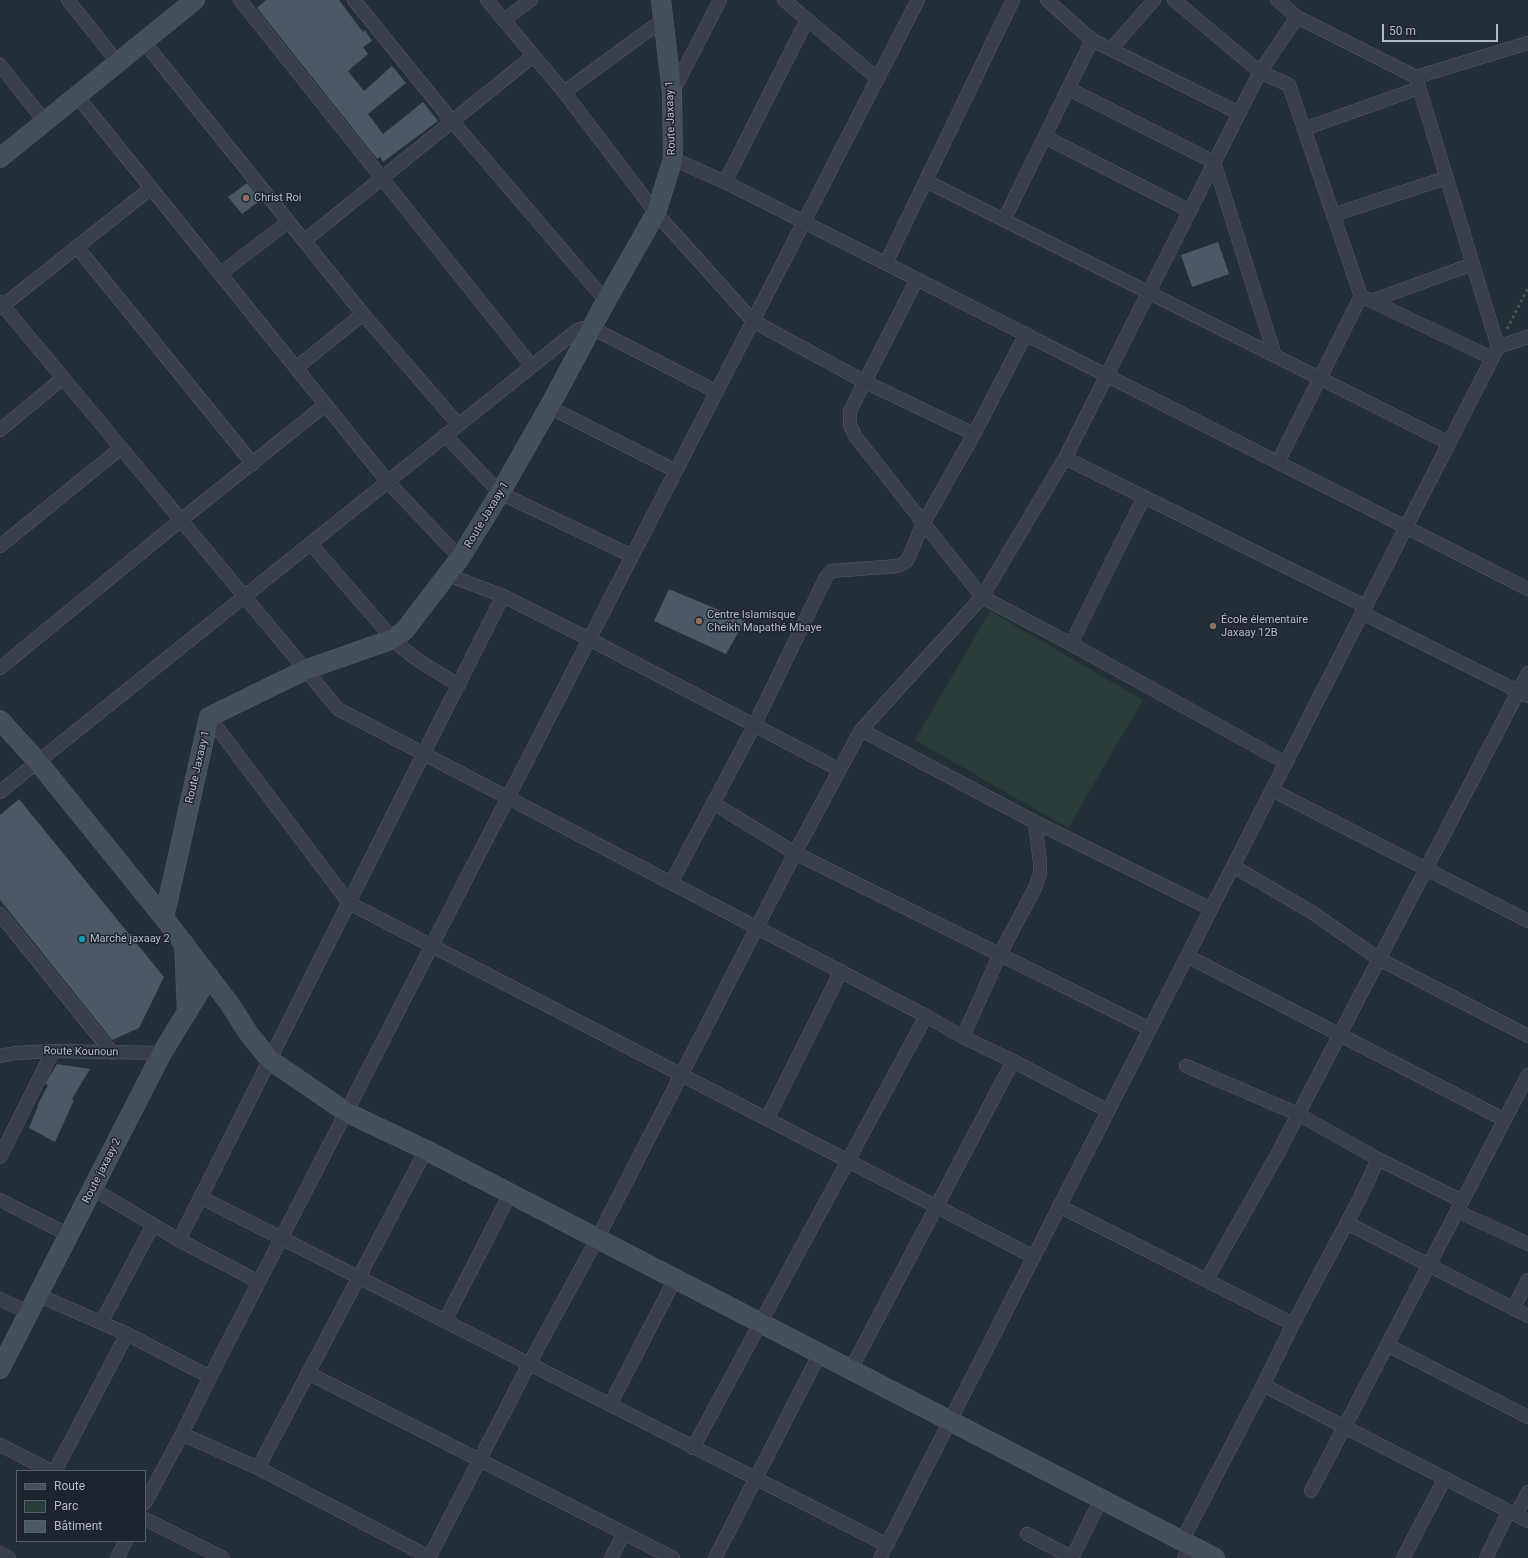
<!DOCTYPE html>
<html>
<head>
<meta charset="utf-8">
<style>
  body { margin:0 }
  #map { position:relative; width:1528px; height:1558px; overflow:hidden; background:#242e37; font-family:Roboto,sans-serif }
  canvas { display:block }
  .legend { position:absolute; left:16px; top:1470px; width:130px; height:72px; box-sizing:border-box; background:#1c242d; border:1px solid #586069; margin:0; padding:5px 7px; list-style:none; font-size:12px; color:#b2bac4 }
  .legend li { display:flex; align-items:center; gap:8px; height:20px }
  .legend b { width:20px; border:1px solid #586069 }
  .scale { position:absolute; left:1382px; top:24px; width:116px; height:18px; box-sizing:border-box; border:2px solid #b2bac4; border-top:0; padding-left:5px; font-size:12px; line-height:14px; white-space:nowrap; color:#b2bac4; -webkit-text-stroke:3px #1c242d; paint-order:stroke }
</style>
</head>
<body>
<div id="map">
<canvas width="1528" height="1558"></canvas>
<ul class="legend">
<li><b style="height:5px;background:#454f5a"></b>Route</li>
<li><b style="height:11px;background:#283c3a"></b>Parc</li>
<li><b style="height:11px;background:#4c5863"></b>Bâtiment</li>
</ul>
<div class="scale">50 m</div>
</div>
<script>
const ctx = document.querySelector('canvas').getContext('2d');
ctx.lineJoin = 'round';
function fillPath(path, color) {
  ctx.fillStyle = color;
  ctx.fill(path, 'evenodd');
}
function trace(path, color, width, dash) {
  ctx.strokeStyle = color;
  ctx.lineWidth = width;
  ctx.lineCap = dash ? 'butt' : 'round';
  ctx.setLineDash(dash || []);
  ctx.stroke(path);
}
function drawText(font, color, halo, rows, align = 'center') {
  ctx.font = font + ' Roboto,sans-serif';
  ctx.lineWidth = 3;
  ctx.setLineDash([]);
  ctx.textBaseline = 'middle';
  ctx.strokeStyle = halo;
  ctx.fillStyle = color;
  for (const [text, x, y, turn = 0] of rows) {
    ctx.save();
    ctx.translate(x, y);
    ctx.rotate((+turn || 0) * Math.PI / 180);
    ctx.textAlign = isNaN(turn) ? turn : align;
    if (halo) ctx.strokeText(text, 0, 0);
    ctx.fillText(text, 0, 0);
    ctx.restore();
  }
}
fillPath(new Path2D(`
  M990,611L1143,700L1068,828L915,740Z`), '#283c3a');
fillPath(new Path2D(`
  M266,0H339L363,32L365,30L372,41L363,47L368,54L348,71L364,91L392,66L406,83L368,114L383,134L423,102L438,121L383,162L380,157L377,159L257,8Z
  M247,183L261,200L242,214L228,197Z
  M1218,242L1229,274L1192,287L1181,255Z
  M669,589L745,621L726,654L654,621Z
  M19,799L164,977L139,1028L112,1040L0,900V815Z
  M57,1064L90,1069L72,1099L74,1100L55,1142L29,1128L38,1106H37L48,1085L45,1084Z`), '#4c5863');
const street = new Path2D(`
  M68,0L118,63
  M240,0L531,365
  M354,0L452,121L606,301
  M487,0L564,92L656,213L753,321L865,382L974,434
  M784,0L878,79
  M1047,0L1092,40L1239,113
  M1174,0L1260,72L1289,85L1361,296L1278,462
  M1277,0L1297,17L1416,77L1528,43
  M504,20L531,0
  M144,42L363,314L458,424
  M1111,49L1154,0
  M0,65L45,122
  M1069,89L1214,162L1275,356
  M564,92L664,19
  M672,93L720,0
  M77,96L387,481L460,558
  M1304,129L1419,88
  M1045,137L1190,211
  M673,159L725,182L1528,589
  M926,181L1449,443
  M725,182L807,20
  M1333,215L1446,178
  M1004,220L1092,40
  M304,241L533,56
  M77,247L253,464
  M886,263L1013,0
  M220,274L288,222
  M917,279L850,411V425L855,436L982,597L1071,644L1286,763
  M1361,296L1492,358
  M1371,301L1473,264
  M0,302L338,709L926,1016L963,1037L1013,1061L1108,1111
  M0,308L150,189
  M1498,347L1528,337
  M296,368L363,314
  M549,407L676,471
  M0,430L63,378
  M445,435L500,493L632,556
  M1065,458L1365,606
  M310,543L393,639C414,660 433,670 459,685
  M0,546L121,448
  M448,575L503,596L589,639L840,770
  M1362,613L1528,696
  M1071,644L1144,497
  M0,668L181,520L325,405
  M209,717L349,903L1034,1257
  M861,730L1035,822L1211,909
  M1272,790L1528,921
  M0,792L576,331L582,328H592L717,392
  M713,803L795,853L1150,1029
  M1233,866L1313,913L1379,959L1528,1036
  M671,883L754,726L826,577L831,571L898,566L907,561L923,524L974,434L1026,334
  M0,914L112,1053
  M1187,956L1505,1120
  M963,1037L1000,954L1036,886L1040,873V862L1035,822
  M0,1056L15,1053L53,1051L162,1053
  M1186,1066L1298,1114L1378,1159L1462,1201
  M767,1119L841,971
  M0,1157L53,1051
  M93,1189L179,1240L259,1282
  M200,1197L887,1545
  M0,1200L69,1235
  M1059,1206L1293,1324
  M1457,1211L1528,1244
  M1347,1223L1528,1316
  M179,1240L503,596
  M1207,1279L1277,1155L1528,673
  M38,1295L127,1334L210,1377
  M0,1299L29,1313
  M1513,1309L1528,1280
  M445,1321L510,1194
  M101,1323L153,1225
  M1387,1345L1528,1417
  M851,1369L1013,1061
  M308,1373L673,1558
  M1263,1385L1528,1521
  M610,1405L675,1279
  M182,1434L258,1468L429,1557
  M0,1445L51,1471
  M693,1448L926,1016
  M258,1468L426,1150
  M55,1471L127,1334
  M1311,1491L1528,1075
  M145,1503L182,1434L210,1377L918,0
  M1516,1515L1528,1492
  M145,1519L223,1558
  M1027,1534L1073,1558
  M1182,1541L1263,1385L1293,1324L1360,1198L1378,1159
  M0,1553L9,1558
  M117,1558L126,1541
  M429,1558L529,1364L597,1239L795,853L861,730L982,597L1065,458L1260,72L1297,17
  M611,1558L624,1533
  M715,1558L820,1353
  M880,1558L1498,347L1416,77
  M1072,1558L1101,1499
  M1184,1558L1190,1545
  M1403,1558L1445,1478
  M1486,1558L1509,1511`);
const secondary = new Path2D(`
  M0,158L195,0
  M0,720L38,762L164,918L229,1003L249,1034L270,1060L346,1112L426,1150L1215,1558
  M164,918L209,717L305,670L393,639L405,630L460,558L500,493L549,407L606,301L656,213L673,159L672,93L661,0
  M184,943L187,1013
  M0,1369L162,1053L209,976`);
trace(street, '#555d66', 14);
trace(secondary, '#555d66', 20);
trace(new Path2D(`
  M1507,329L1528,288`), '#455757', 2.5, [3, 3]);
trace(street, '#373f48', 13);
trace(secondary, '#454f5a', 19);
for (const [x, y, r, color] of [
  [246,198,4,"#8d6e63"],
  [699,621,4,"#8d6e63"],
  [1213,626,4,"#8d6e63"],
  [82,939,4,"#0f9aa8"]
]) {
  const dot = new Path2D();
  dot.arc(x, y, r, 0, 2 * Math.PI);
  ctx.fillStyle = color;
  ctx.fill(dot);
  trace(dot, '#1c242d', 1.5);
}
drawText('11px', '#b2bac4', '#1c242d', [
  ["Route Jaxaay 1",671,118,-92],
  ["Route Jaxaay 1",487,515,-59],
  ["Route Jaxaay 1",198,767,-77],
  ["Route Kounoun",81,1052,1],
  ["Route jaxaay 2",102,1171,-63]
]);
drawText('11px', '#b2bac4', '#1c242d', [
  ["Christ Roi",254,198],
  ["Centre Islamisque",707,615],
  ["Cheikh Mapathé Mbaye",707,628],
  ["École élementaire",1221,620],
  ["Jaxaay 12B",1221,633],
  ["Marché jaxaay 2",90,939]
], 'left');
</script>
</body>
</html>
